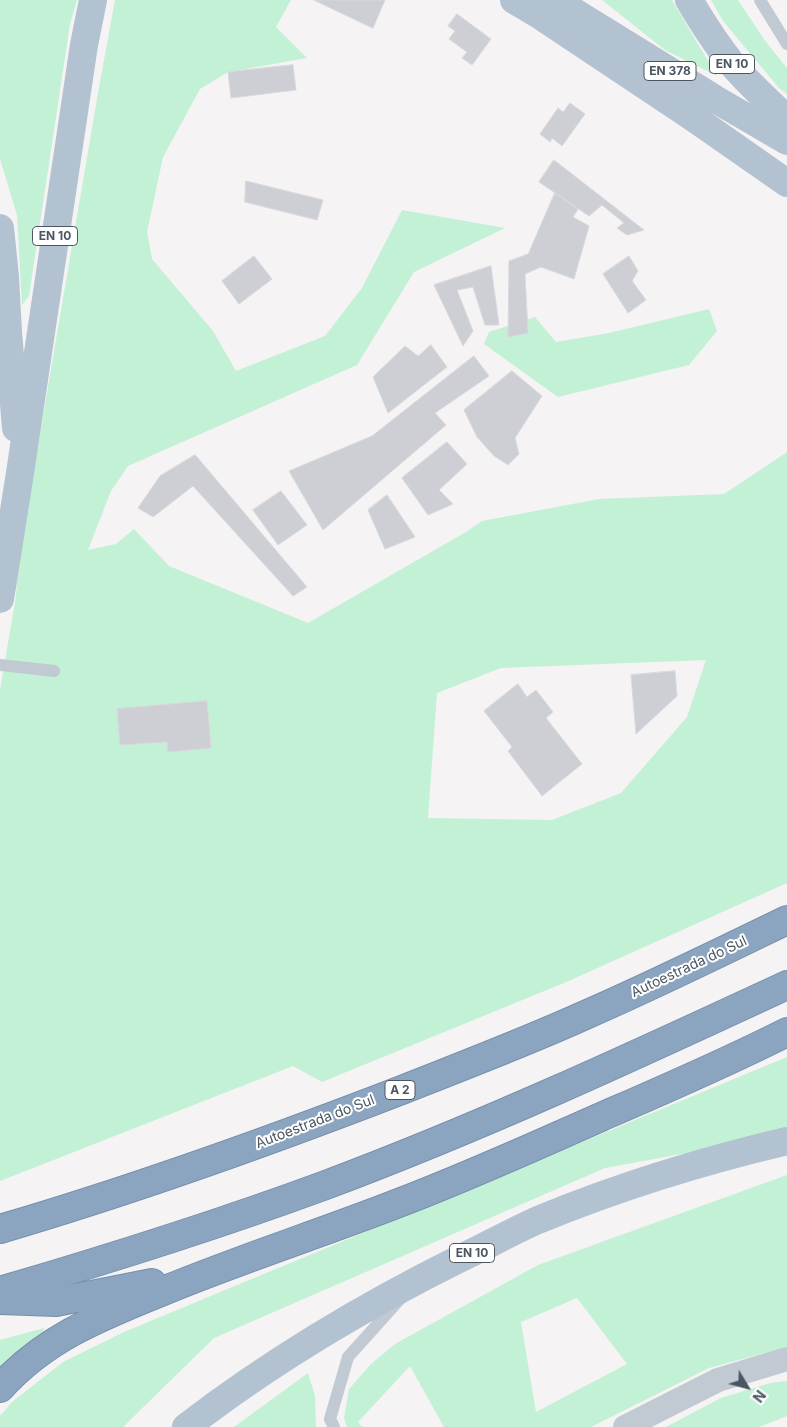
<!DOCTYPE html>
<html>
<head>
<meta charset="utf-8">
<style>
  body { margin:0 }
  #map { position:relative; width:787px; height:1427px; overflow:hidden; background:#f5f3f3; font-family:Inter,sans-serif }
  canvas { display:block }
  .north { position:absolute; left:722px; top:1362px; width:50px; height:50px; -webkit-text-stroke:4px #fff; paint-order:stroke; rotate:127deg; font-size:14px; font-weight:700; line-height:20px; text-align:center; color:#4a5661 }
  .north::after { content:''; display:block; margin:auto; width:18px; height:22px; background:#4a5661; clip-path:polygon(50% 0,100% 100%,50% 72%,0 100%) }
</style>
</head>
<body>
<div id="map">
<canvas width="787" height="1427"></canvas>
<div class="north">N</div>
</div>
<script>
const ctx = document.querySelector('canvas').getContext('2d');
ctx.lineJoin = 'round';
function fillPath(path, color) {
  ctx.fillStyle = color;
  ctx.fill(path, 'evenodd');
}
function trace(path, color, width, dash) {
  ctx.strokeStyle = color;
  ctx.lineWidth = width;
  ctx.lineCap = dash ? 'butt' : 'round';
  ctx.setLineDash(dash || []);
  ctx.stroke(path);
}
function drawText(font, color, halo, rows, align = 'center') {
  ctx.font = font + ' Inter,sans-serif';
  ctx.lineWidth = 4;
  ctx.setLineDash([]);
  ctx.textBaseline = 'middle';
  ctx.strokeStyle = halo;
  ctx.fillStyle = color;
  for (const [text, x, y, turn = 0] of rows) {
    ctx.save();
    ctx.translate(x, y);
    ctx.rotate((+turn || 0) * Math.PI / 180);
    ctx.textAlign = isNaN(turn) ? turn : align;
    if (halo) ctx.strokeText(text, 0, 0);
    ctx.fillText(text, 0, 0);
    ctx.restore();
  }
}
fillPath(new Path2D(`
  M0,0H77L70,24L29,296L22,305L17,215L0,159Z
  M115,0H291L276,27L307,58L228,72L200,89L163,157L147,232L152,259L213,331L236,371L325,336L362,288L402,210L505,228L414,272L357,365L128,466L111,491L88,550L116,544L134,529L169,566L308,623L466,532L482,521L599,499L724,494L787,452V883L564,983L322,1082L293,1066L0,1181V690L16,596L18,563L98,93ZM706,660L687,717L621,793L552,820L428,818L437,693L501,668Z
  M602,0H672L717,76L665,50Z
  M711,0H738L766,42L787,68V94L779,88L723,21Z
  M709,309L717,331L689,365L558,397L484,344L489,332L535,317L556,342L609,333Z
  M787,1057V1132L747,1142L605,1168L214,1338L123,1427H0V1416L12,1402L63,1362L124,1332Z
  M787,1175V1347L709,1368L591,1427H444L410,1366L358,1422L362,1427H347L344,1418L349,1389L371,1364L395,1344L538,1265ZM577,1298L627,1364L536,1412L521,1322Z
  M44,1328L42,1334L0,1369V1340Z
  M308,1373L315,1396L316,1427H234Z
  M787,1381V1416L759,1427H666L721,1398L770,1383Z`), '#c3f1d5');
const building = new Path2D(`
  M314,0H385L373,28Z
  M457,14L491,39L472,65L462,58L467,52L449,39L455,31L448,26Z
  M293,65L296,90L231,98L228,72Z
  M570,103L585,114L562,146L552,138L550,142L540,134L558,108L563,112Z
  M554,160L644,230L627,235L617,228L624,223L602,205L589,216L539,182Z
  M246,181L323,200L317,220L245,202Z
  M555,193L578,209L573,217L589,226L574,279L541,267L525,274L528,333L508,337L509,261L528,254Z
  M254,256L272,279L239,304L222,281Z
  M629,256L638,271L632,281L646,300L628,313L603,274Z
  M491,266L499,325H485L473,287L457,290L473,331L463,346L434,285Z
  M431,345L447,367L388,413L373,377L405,346L418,356Z
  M474,356L489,376L435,413L446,425L323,530L289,471L372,436Z
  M512,371L542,396L515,438L519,454L508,465L494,456L477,437L464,410Z
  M447,442L467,464L439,490L453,504L428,515L402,478Z
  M195,455L197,457L307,587L293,596L193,486L153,517L138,508L160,476Z
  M281,491L307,525L278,545L253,510Z
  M387,495L415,537L385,549L368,510Z
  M675,671L677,696L636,734L631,675Z
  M518,684L527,697L536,690L553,712L546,718L582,764L542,796L508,751L512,747L484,711Z
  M207,701L211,748L168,752L167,742L120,745L117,709Z`);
fillPath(building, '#cdcfd5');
trace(building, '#d7d9de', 1);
const highway = new Path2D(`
  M0,1229C133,1190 264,1143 394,1093C457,1068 521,1044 583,1016C652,986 719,953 787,920
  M0,1291C109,1259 217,1225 323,1186C481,1127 634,1056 787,985
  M0,1300L56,1302L152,1283
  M0,1388C46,1337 102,1316 163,1291C240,1259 319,1234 396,1204C465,1178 533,1147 601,1117C663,1090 726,1063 787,1032`);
trace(highway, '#7690ad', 30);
trace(new Path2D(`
  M760,0L787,44
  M0,665L54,671
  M334,1427L330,1419L348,1357L401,1298`), '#c1cad2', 12);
trace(new Path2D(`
  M625,1427L718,1380L787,1359`), '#c1cad2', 24);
trace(new Path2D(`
  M514,0L541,16L691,116L787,183
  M555,0L715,99L787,141
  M689,0C702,22 716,44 732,64C749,84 768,101 787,119
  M0,228L5,277L8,332L16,428
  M0,599L20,473L84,45L93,0
  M186,1427C272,1361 366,1305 463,1257C488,1245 513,1231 538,1220C618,1187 702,1161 787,1141`), '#b3c2d1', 28);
trace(highway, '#8ba5c1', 28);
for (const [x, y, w] of [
  [732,64,45],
  [670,71,52],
  [55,236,45],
  [400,1090,30],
  [472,1253,45]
]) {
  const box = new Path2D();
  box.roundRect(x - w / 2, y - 9.5, w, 19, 4);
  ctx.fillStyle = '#fff';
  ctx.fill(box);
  trace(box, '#4a5661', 1);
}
drawText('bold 12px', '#4a5661', null, [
  ["EN 10",732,64],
  ["EN 378",670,71],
  ["EN 10",55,236],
  ["A 2",400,1090],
  ["EN 10",472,1253]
]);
drawText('14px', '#4a5661', '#fff', [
  ["Autoestrada do Sul",689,967,-25],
  ["Autoestrada do Sul",315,1122,-21]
]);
</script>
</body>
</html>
